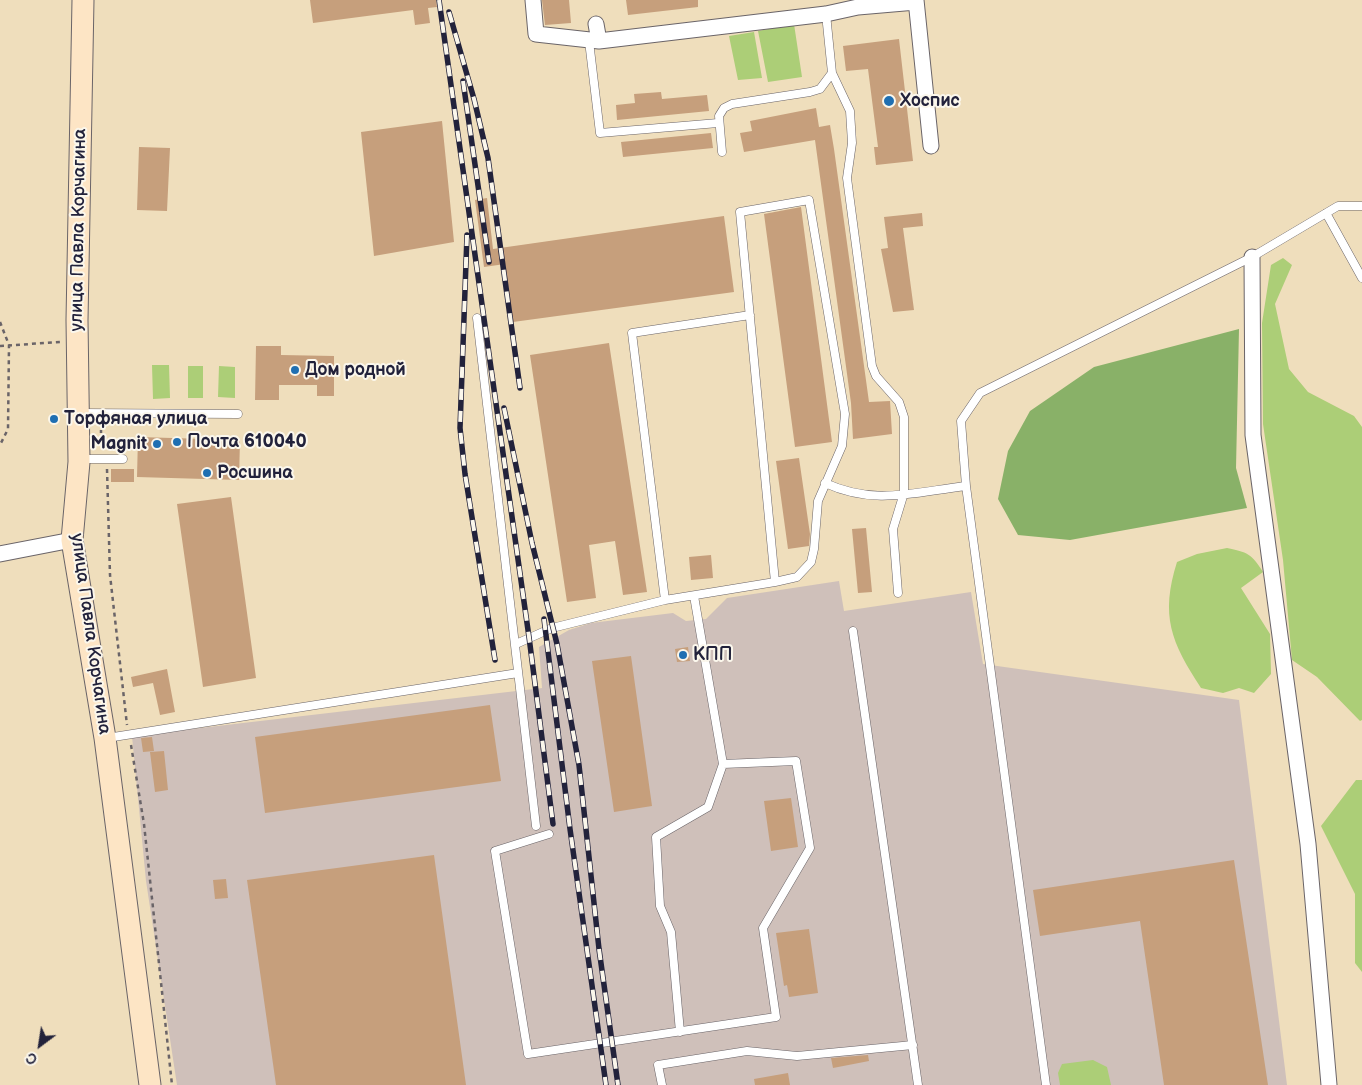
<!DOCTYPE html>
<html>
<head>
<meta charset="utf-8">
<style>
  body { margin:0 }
  #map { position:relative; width:1362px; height:1085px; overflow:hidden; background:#efdebc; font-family:"Balsamiq Sans",sans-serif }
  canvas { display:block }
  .north { position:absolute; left:15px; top:1020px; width:50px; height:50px; -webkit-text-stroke:4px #fbf7ec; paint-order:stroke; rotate:211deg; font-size:14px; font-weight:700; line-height:20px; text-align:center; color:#22223b }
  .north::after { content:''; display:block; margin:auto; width:18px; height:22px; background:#22223b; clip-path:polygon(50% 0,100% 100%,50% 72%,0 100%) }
</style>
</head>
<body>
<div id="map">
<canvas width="1362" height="1085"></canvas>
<div class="north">С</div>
</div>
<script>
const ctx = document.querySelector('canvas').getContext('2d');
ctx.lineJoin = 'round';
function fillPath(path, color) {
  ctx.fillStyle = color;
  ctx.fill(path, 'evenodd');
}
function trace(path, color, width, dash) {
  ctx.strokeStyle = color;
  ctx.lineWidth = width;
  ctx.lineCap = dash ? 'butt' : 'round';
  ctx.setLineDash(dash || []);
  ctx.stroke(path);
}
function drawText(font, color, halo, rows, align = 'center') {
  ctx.font = font + ' "Balsamiq Sans",sans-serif';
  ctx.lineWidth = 4;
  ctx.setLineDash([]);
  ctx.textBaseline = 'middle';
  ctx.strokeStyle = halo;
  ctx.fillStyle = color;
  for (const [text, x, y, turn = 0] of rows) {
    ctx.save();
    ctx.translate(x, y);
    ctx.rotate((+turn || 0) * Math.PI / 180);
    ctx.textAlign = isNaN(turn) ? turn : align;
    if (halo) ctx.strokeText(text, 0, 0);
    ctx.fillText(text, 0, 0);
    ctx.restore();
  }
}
fillPath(new Path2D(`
  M839,581L844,611L971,592L983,664L1239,700L1287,1085H177L146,881L132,736L542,688L539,647L569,630L591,623L673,613L686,621L706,619L727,598Z`), '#cfc0ba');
fillPath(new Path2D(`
  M794,24L802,77L768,82L758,31Z
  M754,32L762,78L738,80L729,36Z
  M1283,258L1292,265L1275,304L1289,369L1308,392L1354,416L1362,427V720L1360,721L1317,677L1292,660L1283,560L1263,424L1262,323L1271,265Z
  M152,365H169L170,398L153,399Z
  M188,366H203V398H188Z
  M219,366L235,367V398L218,397Z
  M1227,548C1247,552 1252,554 1263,572L1241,588L1270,634L1271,674L1254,693L1239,688L1223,693L1201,688C1171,642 1160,616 1177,562L1197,554Z
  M1356,780H1362V972L1355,963V894L1321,826Z
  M1093,1060L1107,1067L1111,1085H1060L1058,1073L1062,1064Z`), '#acce77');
fillPath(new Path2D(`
  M1239,329L1236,468L1247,508L1070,540L1018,535L998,499L1008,451L1030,411L1094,367Z`), '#89b168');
fillPath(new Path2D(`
  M310,0H436L437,7L428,8L430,23L415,25L413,10L313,23Z
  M542,0H569L571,23L545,25Z
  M626,0H698V7L628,15Z
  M899,39L913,161L876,165L874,147H878L868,69L846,71L843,46Z
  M661,92L662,99L707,95L709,111L617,120L616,105L635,103L634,94Z
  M816,108L819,127L830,125L834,149L869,402L890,401L892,434L853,439L851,403L815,140L744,152L740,133L752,131L750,121Z
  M442,121L454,242L374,256L361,132Z
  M711,133L713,148L623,157L621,142Z
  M139,147L170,148L167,211L137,210Z
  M487,198L493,249L724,216L734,292L513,322L505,264L484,267L475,200Z
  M801,207L832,442L795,447L764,214Z
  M922,213L923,226L903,228L914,310L893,312L881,249L888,248L884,217Z
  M609,343L647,592L623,595L615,541L589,545L596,598L567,602L530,355Z
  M256,346H281V355L334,356V396H317V385H279V400H255Z
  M138,437L240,440L239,480L137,477Z
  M799,458L810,534L809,546L788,549L776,461Z
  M111,469H134V482H111Z
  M231,497L256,678L203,687L177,504Z
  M866,528L872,592L858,593L852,529Z
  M711,555L713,578L691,580L689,557Z
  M688,647L690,661L677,662L675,649Z
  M631,656L652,806L614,812L592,661Z
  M167,669L175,712L160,715L153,683L133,687L131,677Z
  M490,705L501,781L265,813L255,737Z
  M152,737L154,751L143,752L141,738Z
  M164,751L168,790L155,792L150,752Z
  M791,798L798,847L771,851L764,801Z
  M434,855L466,1085H276L247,880Z
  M1234,860L1268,1085H1164L1140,921L1040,936L1033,890Z
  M226,879L228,898L215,899L213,880Z
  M809,929L818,993L789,997L787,985L784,986L776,933Z
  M868,1055L869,1061L833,1068L831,1058Z
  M788,1073L790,1085H755L754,1079Z`), '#c69f7c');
const lane = new Path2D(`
  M826,14L832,73L850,111L852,143L847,178L872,366L876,376L899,402L904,417V493L893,529L898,593
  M589,41L600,133L718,123
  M722,152L719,116L724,108L732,104L810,92L820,89L832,73
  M1326,213L1362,278
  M477,318L536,826
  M80,413L238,414
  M81,459H123
  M825,483C875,506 914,492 966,486
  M665,600L632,333L750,315
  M853,631L918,1085
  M516,644L552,628L665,600L775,582L740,212L809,200L845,414L842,446L818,501L814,549L811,562L797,577L775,582
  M107,738L518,673
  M549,834L495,851L528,1054L776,1017L763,928L810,848L796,761L723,764L694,596
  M680,1032L671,932L660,906L656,837L708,807L723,764
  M662,1085L658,1065L747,1051L797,1056L913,1045
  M1046,1085L966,486L961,421L980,393L1252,257L1338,206H1362`);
const street = new Path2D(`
  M533,0L536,34L599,41L826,14L858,7L916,2
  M916,0L931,146
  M596,24L599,41
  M1252,257L1253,435L1308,844L1329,1085
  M0,554L72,540`);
const secondary = new Path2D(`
  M83,0L77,320L79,462L72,540L105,738L150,1085`);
trace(lane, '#6a6468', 9);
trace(street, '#6a6468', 17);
trace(secondary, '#6a6468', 23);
trace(new Path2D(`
  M0,322L9,345L8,429L0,445
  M0,346L60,342
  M101,422V433
  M107,469L110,575L127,725
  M131,745L144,824L172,1085`), '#6a6468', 2.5, [4, 4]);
trace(lane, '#fff', 8);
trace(street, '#fff', 15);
trace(secondary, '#fde5c5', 21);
const rail = new Path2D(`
  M439,0L529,637L553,824
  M449,12L474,99L488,158L520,388
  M463,81L489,262
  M467,235L460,428L465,474L495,660
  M504,408L532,543L557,644L579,765L599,949L618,1085
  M544,619L570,829L606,1085`);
trace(rail, '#22223b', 5.5);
trace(rail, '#fbf7ec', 4, [11]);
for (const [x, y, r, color] of [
  [889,101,6,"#1f6fb2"],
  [295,370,5,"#1f6fb2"],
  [54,419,5,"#1f6fb2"],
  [177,442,5,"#1f6fb2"],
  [157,444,5,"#1f6fb2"],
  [207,473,5,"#1f6fb2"],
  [683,655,5,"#1f6fb2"]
]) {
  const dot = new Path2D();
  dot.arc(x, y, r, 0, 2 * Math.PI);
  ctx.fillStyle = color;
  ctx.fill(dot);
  trace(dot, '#fbf7ec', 2);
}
drawText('bold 18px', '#22223b', '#fbf7ec', [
  ["Хоспис",900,101],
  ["Дом родной",305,370],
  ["Торфяная улица",64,419],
  ["Почта 610040",187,442],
  ["Magnit",147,444,"right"],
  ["Росшина",217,473],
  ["КПП",693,655]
], 'left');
drawText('18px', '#22223b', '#fbf7ec', [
  ["улица Павла Корчагина",79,230,-89],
  ["улица Павла Корчагина",90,634,82]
]);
</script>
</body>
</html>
